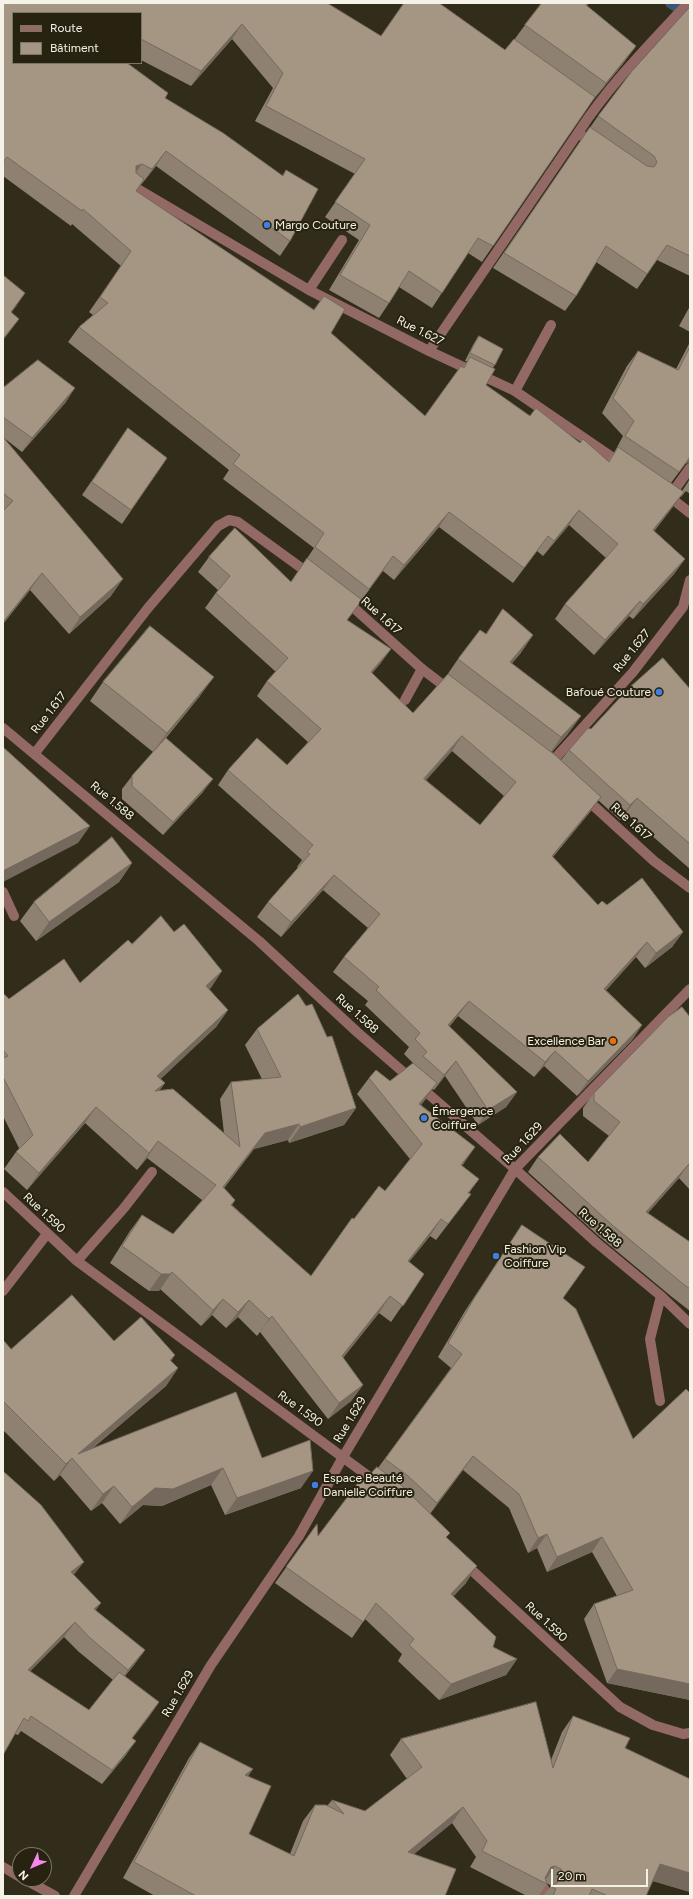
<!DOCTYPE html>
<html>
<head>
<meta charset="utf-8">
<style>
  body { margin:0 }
  #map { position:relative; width:693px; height:1899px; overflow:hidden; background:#312d1a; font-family:Figtree,sans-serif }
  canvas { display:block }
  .frame { position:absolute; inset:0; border:4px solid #f5f3e7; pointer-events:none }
  .legend { position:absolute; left:12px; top:12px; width:130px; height:52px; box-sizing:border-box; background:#282311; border:1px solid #7a7667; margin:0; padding:5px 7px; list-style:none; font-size:12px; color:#f5f3e7 }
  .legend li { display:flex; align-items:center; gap:8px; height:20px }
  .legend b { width:20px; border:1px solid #7a7667 }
  .north { position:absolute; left:12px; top:1847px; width:40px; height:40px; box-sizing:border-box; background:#282311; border:1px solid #7a7667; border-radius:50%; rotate:226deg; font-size:11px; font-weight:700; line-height:16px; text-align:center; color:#f5f3e7 }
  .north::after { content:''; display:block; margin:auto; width:14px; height:18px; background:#f688ed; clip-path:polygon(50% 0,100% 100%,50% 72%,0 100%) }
  .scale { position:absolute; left:551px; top:1869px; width:97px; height:18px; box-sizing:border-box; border:2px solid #f5f3e7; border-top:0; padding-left:5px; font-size:12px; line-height:14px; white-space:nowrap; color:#f5f3e7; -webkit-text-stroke:3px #282311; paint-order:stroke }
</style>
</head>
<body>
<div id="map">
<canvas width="693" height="1899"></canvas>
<div class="frame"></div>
<ul class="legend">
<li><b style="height:5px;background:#926965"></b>Route</li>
<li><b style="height:11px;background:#a59684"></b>Bâtiment</li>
</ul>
<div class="north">N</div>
<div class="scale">20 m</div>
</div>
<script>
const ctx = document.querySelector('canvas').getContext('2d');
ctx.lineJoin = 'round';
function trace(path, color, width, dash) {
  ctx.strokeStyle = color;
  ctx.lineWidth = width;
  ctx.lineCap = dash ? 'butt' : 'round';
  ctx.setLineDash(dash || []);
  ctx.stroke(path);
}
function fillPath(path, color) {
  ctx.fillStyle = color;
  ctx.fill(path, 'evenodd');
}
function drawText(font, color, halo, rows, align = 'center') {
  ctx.font = font + ' Figtree,sans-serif';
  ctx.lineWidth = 4;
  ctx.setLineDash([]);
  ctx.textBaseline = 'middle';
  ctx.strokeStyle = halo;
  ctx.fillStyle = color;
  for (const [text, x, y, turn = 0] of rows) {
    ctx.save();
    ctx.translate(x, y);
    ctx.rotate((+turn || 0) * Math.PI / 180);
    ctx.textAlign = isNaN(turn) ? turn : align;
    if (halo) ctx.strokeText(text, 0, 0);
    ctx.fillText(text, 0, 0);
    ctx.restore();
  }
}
trace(new Path2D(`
  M670,3L690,16`), '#385873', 10);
trace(new Path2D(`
  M405,700L422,669`), '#926965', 10);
trace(new Path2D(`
  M584,137L578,133C609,85 649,45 688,3
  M131,185L309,290L429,351L515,391L622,464
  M309,290L342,240
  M429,351L578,133
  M515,391L551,325
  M666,494L690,513
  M670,496L690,468
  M345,600L422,669L451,691
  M3,728L259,941L357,1032L515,1169L597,1243L661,1296L690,1324
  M35,753L148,608L218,526L229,520L238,522L311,575
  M549,765L633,672L683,607L690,580
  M584,797L654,861L690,888
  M3,892L14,916
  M3,1192L77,1261L379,1484
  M77,1261L124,1208L152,1172
  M3,1291L47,1234
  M660,1401L650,1339L661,1296
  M464,1563L620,1707L653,1725L683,1734L690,1733
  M3,1867L20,1877
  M24,1879L55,1896
  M74,1896L211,1665L299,1536L343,1457L515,1169L690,989
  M540,1896L544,1888`), '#926965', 10);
fillPath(new Path2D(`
  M3,3H327L381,36L403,4L402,3H439L505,50L514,39V40L525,25L542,3H589L587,6L636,46L622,65L592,101L482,262L468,253L432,308L399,287L389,303L379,318L329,290L359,240L325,217L355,174L255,121L273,88L232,39L191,86L141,60V13H13V63H127L168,93L165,98L223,133L282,176L286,170L318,189L290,241L280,256L156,166L136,191L314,310L324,296L345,309L331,333L425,416L461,366L463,367L467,361H465L474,343L479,336L503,349L493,368L495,369L486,385L530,416L536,408L580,443L583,439L608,461L615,451L623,436L602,413L627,366L638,351L676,369L690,342V462L685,464L671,483L682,491L690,479V494L686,491L681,497L680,496L654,531L685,559L674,574L633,619L629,616L594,655L555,619L565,604L606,558L569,525L543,556L537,551L513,583L439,527L394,580L383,571L347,620L391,649L380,664L372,673L413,713L445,678L458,659L480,630L486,634L503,609L533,635L520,654L511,664L581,716L567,735L552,752L561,760L569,750L588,728L591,729L629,688L663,658L690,689V869L626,813L620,820L598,800L590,812L553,857L598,905L602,901L607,905L642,878L683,932L672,947L645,968L636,957L606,990L642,1025L632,1040L577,1096L544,1066L534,1077L458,1016L449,1027L517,1092L506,1107L478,1125L445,1076L434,1090L433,1089L421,1105L475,1147L462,1166L479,1179L469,1193L471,1194L459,1210L436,1240L430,1236L409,1262L424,1274L391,1322L379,1313L343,1358L363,1385L351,1401L328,1419L260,1332L257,1336L238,1317L226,1328L212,1315L201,1326L160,1289L159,1291H149L110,1263L130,1231L142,1215L173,1234L202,1200L147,1158L137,1170L85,1123L27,1190L4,1169L16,1152L19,1148L3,1116V993L9,999L64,959L80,983L128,940L132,944L161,916L174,932L184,924L222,971L209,989L228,1010L216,1027L160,1079L165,1083L159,1091L173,1089L224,1133L220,1099L231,1082L262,1079L245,1045L257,1029L298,994L306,1006L312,1004L327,1037L332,1036L356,1108L344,1125L289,1143L288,1140L254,1149L224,1188L235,1200L232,1205L311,1276L352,1218L354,1219L379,1186L385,1191L410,1159L357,1094L369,1078L376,1070L390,1081L413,1063L404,1054L409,1047L365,1005L368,1001L333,972L344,957L368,928L323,890L281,937L257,917L268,902L298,868L297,867L302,860L218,785L228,770L257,738L287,765L308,742L257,696L267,681L276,672L205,608L218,590L198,572L209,557L235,528L291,582L314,548L223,479L229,470L68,342L79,327L93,315L89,312L121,266L72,224L71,226L3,176ZM452,751L504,796L480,825L426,780Z
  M690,7V276L657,260L637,289L596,262L576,296L565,311L493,268L598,116Z
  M690,306V332L679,326Z
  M3,388L66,402L22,452L4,438L111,596L69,634L30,590L3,624Z
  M128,428L167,458L122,524L82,495Z
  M103,682L200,696L166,738L203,792L163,835L122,799V789L132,776L153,752L90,701Z
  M132,863L119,882L36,941L20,921L34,902Z
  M690,1017V1190L679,1178L648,1213L690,1242V1311L672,1297L601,1238L528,1172L538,1157L588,1162L609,1136L583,1116V1108L594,1093Z
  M522,1225L563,1298L633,1439L690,1393V1700L607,1683L584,1619L594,1604L617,1596L592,1552L547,1572L537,1548L528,1553L509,1508L463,1470L430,1514L446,1538L466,1583L453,1596L493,1647L517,1659L506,1675L439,1700L398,1661L402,1654L365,1619L352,1638L275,1583L317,1524L318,1536L364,1481L378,1468L451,1368L438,1357L465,1311Z
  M3,1340L11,1349L114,1341L175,1355L171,1361L178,1368L166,1386L93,1448L262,1458L301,1488L225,1515L211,1485L162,1506L143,1505L120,1524L102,1503L91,1511L60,1475L54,1481L3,1430Z
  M3,1471L74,1575L95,1610L145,1650L134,1665L125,1676L159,1702L132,1738L126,1755L102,1784L21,1731L18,1735L15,1734ZM64,1637L79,1652L113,1680L89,1710L30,1671Z
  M573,1716L625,1748L690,1779V1892L653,1881L646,1896H543L550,1887V1885L546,1883L547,1884L538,1896H527L470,1867L476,1857L452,1823L414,1854L445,1896H155L123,1878L189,1758L200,1742L253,1769L248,1776L249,1834L290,1854L303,1821L315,1805L327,1806L332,1800L365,1811L407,1779L390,1755L401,1739L551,1760L562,1732Z`), '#8e8172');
fillPath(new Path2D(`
  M242,24L232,39L191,86L201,71Z
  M636,46L622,65L592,102L606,83Z
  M166,151L156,166L142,184L152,169Z
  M142,164L131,179L136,166Z
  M25,293L15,308L3,323L11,312Z
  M19,319L8,334L3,340V339Z
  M75,388L66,402L22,452L32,438Z
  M690,457V462L685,464L668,487Z
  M684,492L673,507L643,546L653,530Z
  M579,510L569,525L543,556L554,541Z
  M449,512L439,527L394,580L404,565Z
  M685,559L674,574L633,619L643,604Z
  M42,573L30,590L3,624V622Z
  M123,579L111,596L69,634L80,617Z
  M640,601L629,616L594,655L605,640Z
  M533,635L520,654L497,681L510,662Z
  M391,649L380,664L360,687L371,672Z
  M214,677L200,696L153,752L167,733Z
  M581,716L567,735L548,756L561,737Z
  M462,736L452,751L414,794L424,779Z
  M213,779L203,792L163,835L173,822Z
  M601,797L590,812L541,871L552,856Z
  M637,798L626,813L620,820L630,805Z
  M90,826L78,843L3,882V871Z
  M132,863L119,882L36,941L49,922Z
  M334,875L323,890L281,937L291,922Z
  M683,932L672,947L645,968L656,953Z
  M647,942L636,957L594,1004L604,989Z
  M222,971L211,988L194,1002L206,986Z
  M469,1001L458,1016L437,1040L448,1025Z
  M228,1010L216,1027L146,1093L157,1076Z
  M642,1025L632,1040L577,1096L588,1081Z
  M555,1051L544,1066L534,1077L545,1062Z
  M456,1061L445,1076L434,1090L444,1075Z
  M165,1083L153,1099L155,1091Z
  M437,1083L425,1100L408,1120L419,1104Z
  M517,1092L506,1107L478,1125L488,1110Z
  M96,1107L85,1123L27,1190L39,1173Z
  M356,1108L344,1125L289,1143L300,1127Z
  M299,1124L288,1140L254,1149L212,1204L223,1187L265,1133Z
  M158,1141L147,1158L137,1170L149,1153Z
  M475,1147L463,1164L449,1182L461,1165Z
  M689,1164L679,1178L636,1226L646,1212Z
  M441,1219L430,1236L396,1278L408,1261Z
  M172,1272L159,1291H149L161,1274Z
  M390,1296L379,1313L330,1373L342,1356Z
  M223,1299L212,1315L201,1326L213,1310Z
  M249,1300L238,1317L226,1328L238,1312Z
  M272,1316L257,1336L269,1319Z
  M178,1368L166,1386L76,1462L78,1454Z
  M363,1385L351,1401L328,1419L339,1403Z
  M473,1456L463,1470L427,1518L437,1503Z
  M72,1458L60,1475L54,1481L66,1464Z
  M223,1468L211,1485L162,1506L143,1505L120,1524L132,1507L155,1488Z
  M313,1471L301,1488L225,1515L237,1498Z
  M114,1486L102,1503L91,1511L103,1494Z
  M547,1534L537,1548L528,1553L538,1538Z
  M602,1537L592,1552L547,1572L557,1557Z
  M84,1562L73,1576L71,1572Z
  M477,1566L466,1583L440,1611L451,1594Z
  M101,1603L91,1617L94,1609Z
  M75,1622L64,1637L18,1684L28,1670Z
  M145,1650L134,1665L118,1684L128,1670Z
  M517,1659L506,1675L439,1700L451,1684Z
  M617,1669L690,1684V1700L607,1683Z
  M159,1702L149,1717L122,1752L132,1738Z
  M136,1741L126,1755L102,1784L112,1770Z
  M253,1769L242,1785L245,1775Z
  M463,1807L452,1823L397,1868L408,1852Z
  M660,1864L690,1873V1892L649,1880Z
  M555,1866L544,1882H541L551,1867Z`), '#74695c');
const building = new Path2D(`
  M3,3H327L381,36L404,3H439L505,50L514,39L595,97L493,246L478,238L442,293L409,271L389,303L340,275L370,225L335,202L365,159L266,106L283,73L242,24L201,71L141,39V13H13V63H127L168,93L165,98L223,133L283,176L286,170L318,189L290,241L166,151L152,169L142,164L136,166V173L144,179L136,191L314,310L324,296L345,309L331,333L425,416L461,366L464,368L470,357L495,369L486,385L530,416L536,408L580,443L583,439L609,462L618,447L684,492L653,530L685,559L643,604L640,601L605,640L565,604L618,544L579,510L554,541L548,536L524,568L449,512L404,565L393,556L369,589L315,547L324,533L233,464L240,455L79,327L108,303L100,297L131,251L83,209L82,211L7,157L3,162Z
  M542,3H588L586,5L636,46L606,83L525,25Z
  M690,7V256L667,245L647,274L606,246L576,296L504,253L590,127L647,166L654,167L657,162L654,156L598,116L632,71Z
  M3,275L25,293L11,312L19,319L3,339Z
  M479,336L503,349L495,365L470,353Z
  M690,347V457L679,472L625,436L634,421L613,398L638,351L678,370Z
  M38,360L75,388L32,438L3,417V388Z
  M128,428L167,458L131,510L92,482Z
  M3,437L123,579L80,617L42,573L3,622V511L13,501L3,493Z
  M235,528L291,582L307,558L362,600L347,620L391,649L371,672L413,713L448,674L555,755L601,797L552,856L598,905L602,901L607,905L642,878L683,932L656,953L647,942L604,989L642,1025L588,1081L555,1051L545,1062L469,1001L448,1025L517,1092L488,1110L456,1061L444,1075L423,1056L427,1052L415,1039L420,1033L376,990L379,987L344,957L380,914L334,875L291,922L268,902L310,854L307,852L313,845L228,770L257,738L287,765L321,729L267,681L288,658L216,593L230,576L209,557ZM462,736L516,782L480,825L424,779Z
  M503,609L533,635L510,662L581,716L561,737L458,659L480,630L486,634Z
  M150,626L214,677L167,733L103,682Z
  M663,658L690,689V844L637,798L630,805L569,750L588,728L591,729L629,688Z
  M166,738L213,779L173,822L132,786V776Z
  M3,747L90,826L3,871Z
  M112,837L132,863L49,922L34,902Z
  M161,916L174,932L184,924L222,971L206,986L228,1010L157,1076L165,1083L155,1091L173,1089L240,1147L231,1082L281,1077L257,1029L298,994L306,1006L312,1004L327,1037L332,1036L356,1108L300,1127L299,1124L265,1133L223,1187L235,1200L231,1205L311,1276L352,1218L354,1219L379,1186L385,1191L422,1144L369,1078L376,1070L390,1081L413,1063L437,1083L419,1104L475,1147L461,1165L479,1179L468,1193L471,1194L448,1224L441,1219L408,1261L424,1274L403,1306L390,1296L342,1356L363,1385L339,1403L272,1316L269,1319L249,1300L238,1312L223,1299L213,1310L172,1272L170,1274H161L122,1246L142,1215L173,1234L216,1185L158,1141L149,1153L96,1107L39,1173L16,1152L33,1135L3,1077V1058L8,1056L3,1050V993L9,999L64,959L80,983L128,940L132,944Z
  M682,1007L690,1017V1165L689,1164L646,1212L690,1242V1289L682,1283L611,1224L538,1157L560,1134L588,1162L620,1122L594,1101V1093L668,1017Z
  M522,1225L585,1267L563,1298L576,1309L633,1439L686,1389L690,1393V1684L617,1669L594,1604L633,1590L602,1537L557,1557L547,1534L538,1538L519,1494L473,1456L437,1503L408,1476L385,1459L462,1354L448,1343L475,1297Z
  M72,1295L114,1341L141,1317L175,1355L170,1360L178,1368L78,1454L236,1392L262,1458L310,1440L313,1471L237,1498L223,1468L173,1489L155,1488L132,1507L114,1486L103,1494L72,1458L66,1464L3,1401V1340L11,1349Z
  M377,1467L400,1484L450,1533L446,1537L477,1566L451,1594L496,1637L493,1647L517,1659L451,1684L409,1645L414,1639L376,1603L363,1622L286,1567L317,1524L318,1536L361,1479L364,1481Z
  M3,1471L41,1505L84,1562L71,1572L101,1603L94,1609L145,1650L128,1670L89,1637L75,1622L28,1670L89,1710L119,1672L159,1702L132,1738L136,1741L112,1770L31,1716L28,1721L24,1718L3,1755Z
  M536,1702L553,1768L573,1716L630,1738L625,1748L690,1779V1873L660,1864L646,1896H608L592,1889L589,1896H553L556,1889L550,1886L557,1883L561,1875V1869L555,1866L551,1867L545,1878L547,1884L482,1851L487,1841L463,1807L408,1852L456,1869L445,1896H196L134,1862L200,1742L253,1769L245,1775L271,1786L249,1834L294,1856L315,1805H326L344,1814L332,1800L365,1811L422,1767L401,1739Z`);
fillPath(building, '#a59684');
trace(building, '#74695c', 1);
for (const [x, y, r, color] of [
  [267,225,4,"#3f7fe0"],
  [659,692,4,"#3f7fe0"],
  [613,1041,4,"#e8710a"],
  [424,1118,4,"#3f7fe0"],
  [496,1256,4,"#3f7fe0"],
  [315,1485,4,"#3f7fe0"]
]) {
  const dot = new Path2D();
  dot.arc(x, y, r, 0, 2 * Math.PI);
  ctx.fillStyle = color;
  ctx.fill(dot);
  trace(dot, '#282311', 1.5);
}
drawText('12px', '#f5f3e7', '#282311', [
  ["Margo Couture",275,225],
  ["Bafoué Couture",651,692,"right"],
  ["Excellence Bar",605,1041,"right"],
  ["Émergence",432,1111],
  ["Coiffure",432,1125],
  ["Fashion Vip",504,1249],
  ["Coiffure",504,1263],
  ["Espace Beauté",323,1478],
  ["Danielle Coiffure",323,1492]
], 'left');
drawText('12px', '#f5f3e7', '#282311', [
  ["Rue 1.627",420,331,27],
  ["Rue 1.617",381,616,42],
  ["Rue 1.627",632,651,-51],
  ["Rue 1.617",49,713,-52],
  ["Rue 1.588",112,801,40],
  ["Rue 1.617",631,822,42],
  ["Rue 1.588",357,1014,42],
  ["Rue 1.629",523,1143,-47],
  ["Rue 1.590",44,1213,43],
  ["Rue 1.588",600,1228,41],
  ["Rue 1.590",300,1409,36],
  ["Rue 1.629",350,1420,-59],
  ["Rue 1.590",546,1622,43],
  ["Rue 1.629",178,1694,-60]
]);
</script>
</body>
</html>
